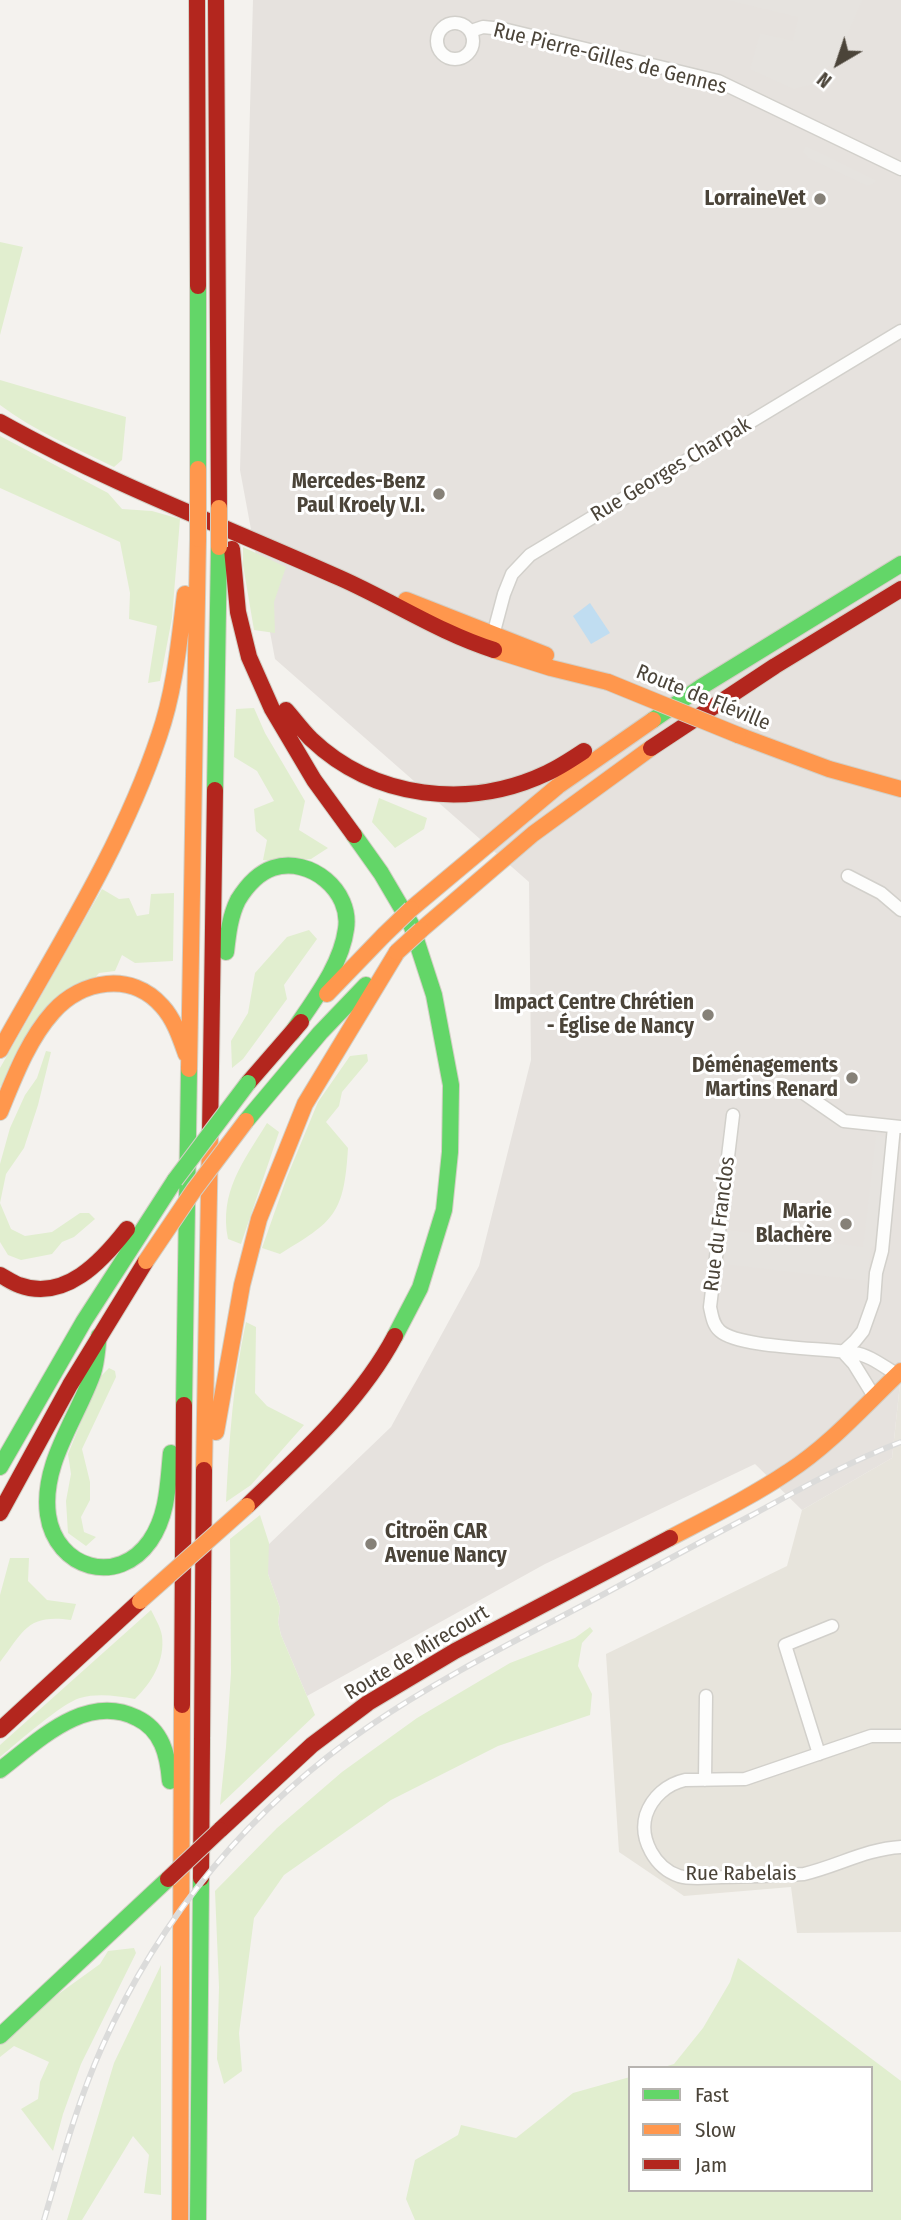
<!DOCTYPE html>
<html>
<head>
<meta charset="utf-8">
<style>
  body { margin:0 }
  #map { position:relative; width:901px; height:2220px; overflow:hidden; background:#f4f2ee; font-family:"Fira Sans Condensed",sans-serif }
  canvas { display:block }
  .legend { position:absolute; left:628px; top:2066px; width:245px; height:126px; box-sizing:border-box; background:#fff; border:2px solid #b7b4b0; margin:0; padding:9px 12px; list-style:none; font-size:21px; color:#4b4439 }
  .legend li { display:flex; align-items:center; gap:14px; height:35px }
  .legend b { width:35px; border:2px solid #b7b4b0 }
  .north { position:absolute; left:803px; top:28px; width:70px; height:70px; -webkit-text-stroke:5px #fff; paint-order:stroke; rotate:219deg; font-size:19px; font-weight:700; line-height:28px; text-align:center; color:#4b4439 }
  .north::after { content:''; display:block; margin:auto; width:24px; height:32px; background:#4b4439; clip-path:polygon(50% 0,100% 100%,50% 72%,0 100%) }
</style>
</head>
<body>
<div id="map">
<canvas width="901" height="2220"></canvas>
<ul class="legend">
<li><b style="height:9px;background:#63d668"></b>Fast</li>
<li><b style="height:9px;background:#ff974d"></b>Slow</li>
<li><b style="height:9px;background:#b3261e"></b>Jam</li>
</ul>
<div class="north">N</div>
</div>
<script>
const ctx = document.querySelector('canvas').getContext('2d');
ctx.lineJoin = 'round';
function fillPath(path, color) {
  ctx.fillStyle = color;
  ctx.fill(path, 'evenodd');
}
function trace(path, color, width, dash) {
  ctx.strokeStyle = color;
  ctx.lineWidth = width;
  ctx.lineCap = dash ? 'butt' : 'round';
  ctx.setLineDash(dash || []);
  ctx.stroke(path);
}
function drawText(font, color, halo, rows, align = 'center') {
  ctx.font = font + ' "Fira Sans Condensed",sans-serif';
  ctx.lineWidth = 6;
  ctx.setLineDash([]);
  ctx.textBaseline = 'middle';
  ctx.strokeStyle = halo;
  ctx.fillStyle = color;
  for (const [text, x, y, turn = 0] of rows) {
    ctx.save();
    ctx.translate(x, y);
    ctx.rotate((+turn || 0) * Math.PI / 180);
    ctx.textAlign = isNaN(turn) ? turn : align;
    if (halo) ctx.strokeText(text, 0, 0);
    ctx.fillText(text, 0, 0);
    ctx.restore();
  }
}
fillPath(new Path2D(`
  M901,1374V1932L797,1933L791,1887L684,1896L619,1852L606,1654L787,1566L802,1510L892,1458Z`), '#e7e4dc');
fillPath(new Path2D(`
  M253,0H901V1374L892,1458L802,1510L755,1464L545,1564L307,1696L281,1635L278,1622L280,1608L268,1574L267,1546L391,1427L479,1266L531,1060L529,882L275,659L240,470Z`), '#e6e2de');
fillPath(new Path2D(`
  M0,242L23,247L0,335Z
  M0,380L126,417L122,460L114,467C76,448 34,431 0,405Z
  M0,436L108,493L122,509L152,511L180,519L172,618L160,681L148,683L157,626L129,619L130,593L120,542L0,488Z
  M243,547L286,567L274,602L275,633L254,630L243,565Z
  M254,708L265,733L305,801L299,830L328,848L311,859L277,862L263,860L267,840L256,831L254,809L274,801L257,771L234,757L236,709Z
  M379,798L427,818L424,829L395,848L372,822Z
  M102,889L119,899L129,898L137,916L149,914L151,894L174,893L173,961L135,963L122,955L115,971L99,973L0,1087V1068Z
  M309,930L317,939L284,985L287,999L243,1059L232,1068L231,1041L248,1013L255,973L287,937Z
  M46,1051L51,1052L38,1105L24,1148L6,1174L0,1203L11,1229L25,1236L52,1232L80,1213H89L95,1219L74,1237L62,1242L52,1254L21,1260L8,1255L0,1242V1164L10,1128L25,1095L37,1078Z
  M367,1054L368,1061L342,1092L339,1106L326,1122L348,1148C344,1215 334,1221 280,1254L262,1248L287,1177L318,1102L350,1056Z
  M267,1123L279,1132L241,1244L228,1239C219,1192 243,1162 267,1123Z
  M246,1322L256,1327L255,1393L267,1406L304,1425L251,1485L226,1502C229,1441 233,1382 246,1322Z
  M109,1368L115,1371L116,1377L82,1449L90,1482V1500L81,1517L84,1532L96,1537L86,1546L68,1533L66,1501L71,1474L68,1454L99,1378Z
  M260,1515L269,1543L268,1574L280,1608L278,1622L281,1635L315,1715L220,1805L226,1747L231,1673L230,1539Z
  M10,1558H29L28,1581L47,1600L76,1604L71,1620C27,1614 24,1631 0,1662V1595Z
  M151,1610C155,1618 161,1628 162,1636C165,1661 152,1682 135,1699C117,1696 98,1693 80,1698C62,1703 17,1743 0,1757V1745Z
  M590,1627L593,1631L582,1643L578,1666L592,1694L590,1715L498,1746L391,1800L284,1875L254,1918L239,2033L242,2071L224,2084L217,2059L219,1987L215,1891L277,1828L342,1772L417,1718L510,1663L575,1638Z
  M134,1948L136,1953L81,2064L63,2114L53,2151L21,2109L38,2099L40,2082L49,2062L14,2046L0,2057V2045L53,1998L100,1964L108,1951Z
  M738,1958L901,2081V2220H415L406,2199L415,2160L458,2135L461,2125L516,2138L573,2093L630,2077V2190H871V2068H661L674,2064L703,2028L730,1982Z
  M161,1965V2195L144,2193L149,2155L133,2136L82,2220H67L114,2063Z`), '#e1eecf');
fillPath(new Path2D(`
  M727,0H862V1L833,69L828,66L821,82L794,89L750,69L760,33L793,41L798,17Z
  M806,146L814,150L877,181L868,186L808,158L803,152Z
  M876,1135L891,1138L880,1240L871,1249L867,1281L724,1264L728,1230L863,1247Z`), '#e6e3df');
fillPath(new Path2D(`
  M590,603L610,633L591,644L573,616Z`), '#c0ddf1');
const street = new Path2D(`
  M437 41a18 18 0 1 1 36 0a18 18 0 1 1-36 0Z
  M471,31L483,27L503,29L718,81L901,169
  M492,639L504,594L512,574L530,555L901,331
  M848,876L881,893L901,910
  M805,1094L844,1121L901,1127
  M733,1115L710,1307C712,1316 713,1325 720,1331C739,1348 825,1348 854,1353C870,1355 884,1367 898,1375
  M843,1352L855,1341L863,1331L874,1300L876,1273L882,1251L894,1127
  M843,1352L854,1364L875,1398
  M901,1736H871L745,1779L685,1780C667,1784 652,1797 646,1815C639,1839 655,1868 679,1876C692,1880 709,1877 722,1877C749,1876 777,1876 804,1874C838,1866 866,1849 901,1847
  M819,1754L785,1645L832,1626
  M705,1780L706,1696`);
const fast = new Path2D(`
  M198,286V469
  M653,720L701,687L901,564
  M215,790L219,547
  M354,835L381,873L411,924L434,995L451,1085L450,1152L444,1210L420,1288L395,1336
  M226,952C228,934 230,916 238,900C246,887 258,873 273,868C310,856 352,891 346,929C341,967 312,1002 292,1033
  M246,1121L320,1033L366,985
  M99,1336C97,1348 97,1361 93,1373C77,1419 41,1464 48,1515C56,1569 118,1587 150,1541C168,1515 168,1483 171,1453
  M184,1405L189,1069
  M0,1467L84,1321L175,1180
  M0,1770C38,1741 86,1692 137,1718C162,1730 168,1755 170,1781
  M0,2036L168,1879
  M198,2220L201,1878`);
const slow = new Path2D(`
  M406,600L546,655
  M494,650L551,668L608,682
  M738,735L829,769L901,789
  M411,909L558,786L653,720
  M421,930L533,834L651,748
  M327,994L384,935
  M0,1050C57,948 122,847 159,736C175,690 179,642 185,594
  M189,1069L198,539
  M0,1112C14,1078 28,1040 53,1012C82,980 131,971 162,1006C174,1019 180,1037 186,1054
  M216,1432L242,1285L259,1219L305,1104L397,952
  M204,1470L210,1135
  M670,1538C710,1517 751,1497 788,1472C830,1445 865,1405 901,1371
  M180,2220L182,1705`);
const jam = new Path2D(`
  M197,0L198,286
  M216,0L219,508
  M0,422C109,483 226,527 340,578C392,601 440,633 494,650
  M232,549L238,612L249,657L272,709L314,780L354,835
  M286,710C294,719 302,730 311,739C374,799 469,810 547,773C560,767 572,759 584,751
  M651,748L775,666L901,589
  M248,1083L301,1022
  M210,1135L215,790
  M0,1275C6,1278 13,1283 19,1285C65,1302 102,1261 127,1229
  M247,1506C301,1454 360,1402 395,1336
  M0,1513L70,1385L146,1261
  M182,1705L184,1405
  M0,1730L140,1601
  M220,1830L312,1745L368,1703L455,1651L670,1538
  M201,1878L204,1470`);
trace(street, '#d2d0cb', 15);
trace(fast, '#d3cfc5', 18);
trace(slow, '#d3cfc5', 18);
trace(jam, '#d3cfc5', 18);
trace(street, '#fdfdfc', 12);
trace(fast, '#63d668', 16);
trace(slow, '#ff974d', 16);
trace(jam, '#b3261e', 16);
const rail = new Path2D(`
  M44,2220C61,2162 77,2103 102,2047C160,1916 252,1806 371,1725C444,1675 526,1636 604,1594C654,1567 704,1540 754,1514C802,1488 850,1461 901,1442`);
trace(rail, '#dbdbda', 6);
trace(rail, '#fff', 3.5, [10]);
const fastBridge = new Path2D(`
  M175,1180L248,1083`);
const slowBridge = new Path2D(`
  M198,469V539
  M219,508V547
  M608,682L738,735
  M384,935L411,909
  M397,952L421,930
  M146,1261L194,1190L246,1121
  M140,1601L247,1506`);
const jamBridge = new Path2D(`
  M168,1879L220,1830`);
trace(fastBridge, '#d3cfc5', 18, []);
trace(slowBridge, '#d3cfc5', 18, []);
trace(jamBridge, '#d3cfc5', 18, []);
trace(fastBridge, '#63d668', 16);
trace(slowBridge, '#ff974d', 16);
trace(jamBridge, '#b3261e', 16);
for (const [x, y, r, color] of [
  [820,199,7,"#868178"],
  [439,494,7,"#868178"],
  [708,1015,7,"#868178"],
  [852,1078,7,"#868178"],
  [846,1224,7,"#868178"],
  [371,1544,7,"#868178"]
]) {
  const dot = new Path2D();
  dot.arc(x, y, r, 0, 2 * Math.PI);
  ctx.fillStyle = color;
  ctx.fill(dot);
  trace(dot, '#fff', 2.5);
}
drawText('21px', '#4b4439', '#fff', [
  ["Rue Pierre-Gilles de Gennes",610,59,14],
  ["Rue Georges Charpak",671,470,-31],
  ["Route de Fléville",703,698,22],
  ["Rue du Franclos",720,1224,-83],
  ["Route de Mirecourt",417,1653,-31],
  ["Rue Rabelais",741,1874]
]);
drawText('bold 21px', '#4b4439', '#fff', [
  ["LorraineVet",806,199],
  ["Mercedes-Benz",425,482],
  ["Paul Kroely V.I.",425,506],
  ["Impact Centre Chrétien",694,1003],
  ["- Église de Nancy",694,1027],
  ["Déménagements",838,1066],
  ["Martins Renard",838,1090],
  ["Marie",832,1212],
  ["Blachère",832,1236],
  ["Citroën CAR",385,1532,"left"],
  ["Avenue Nancy",385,1556,"left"]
], 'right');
</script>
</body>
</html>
